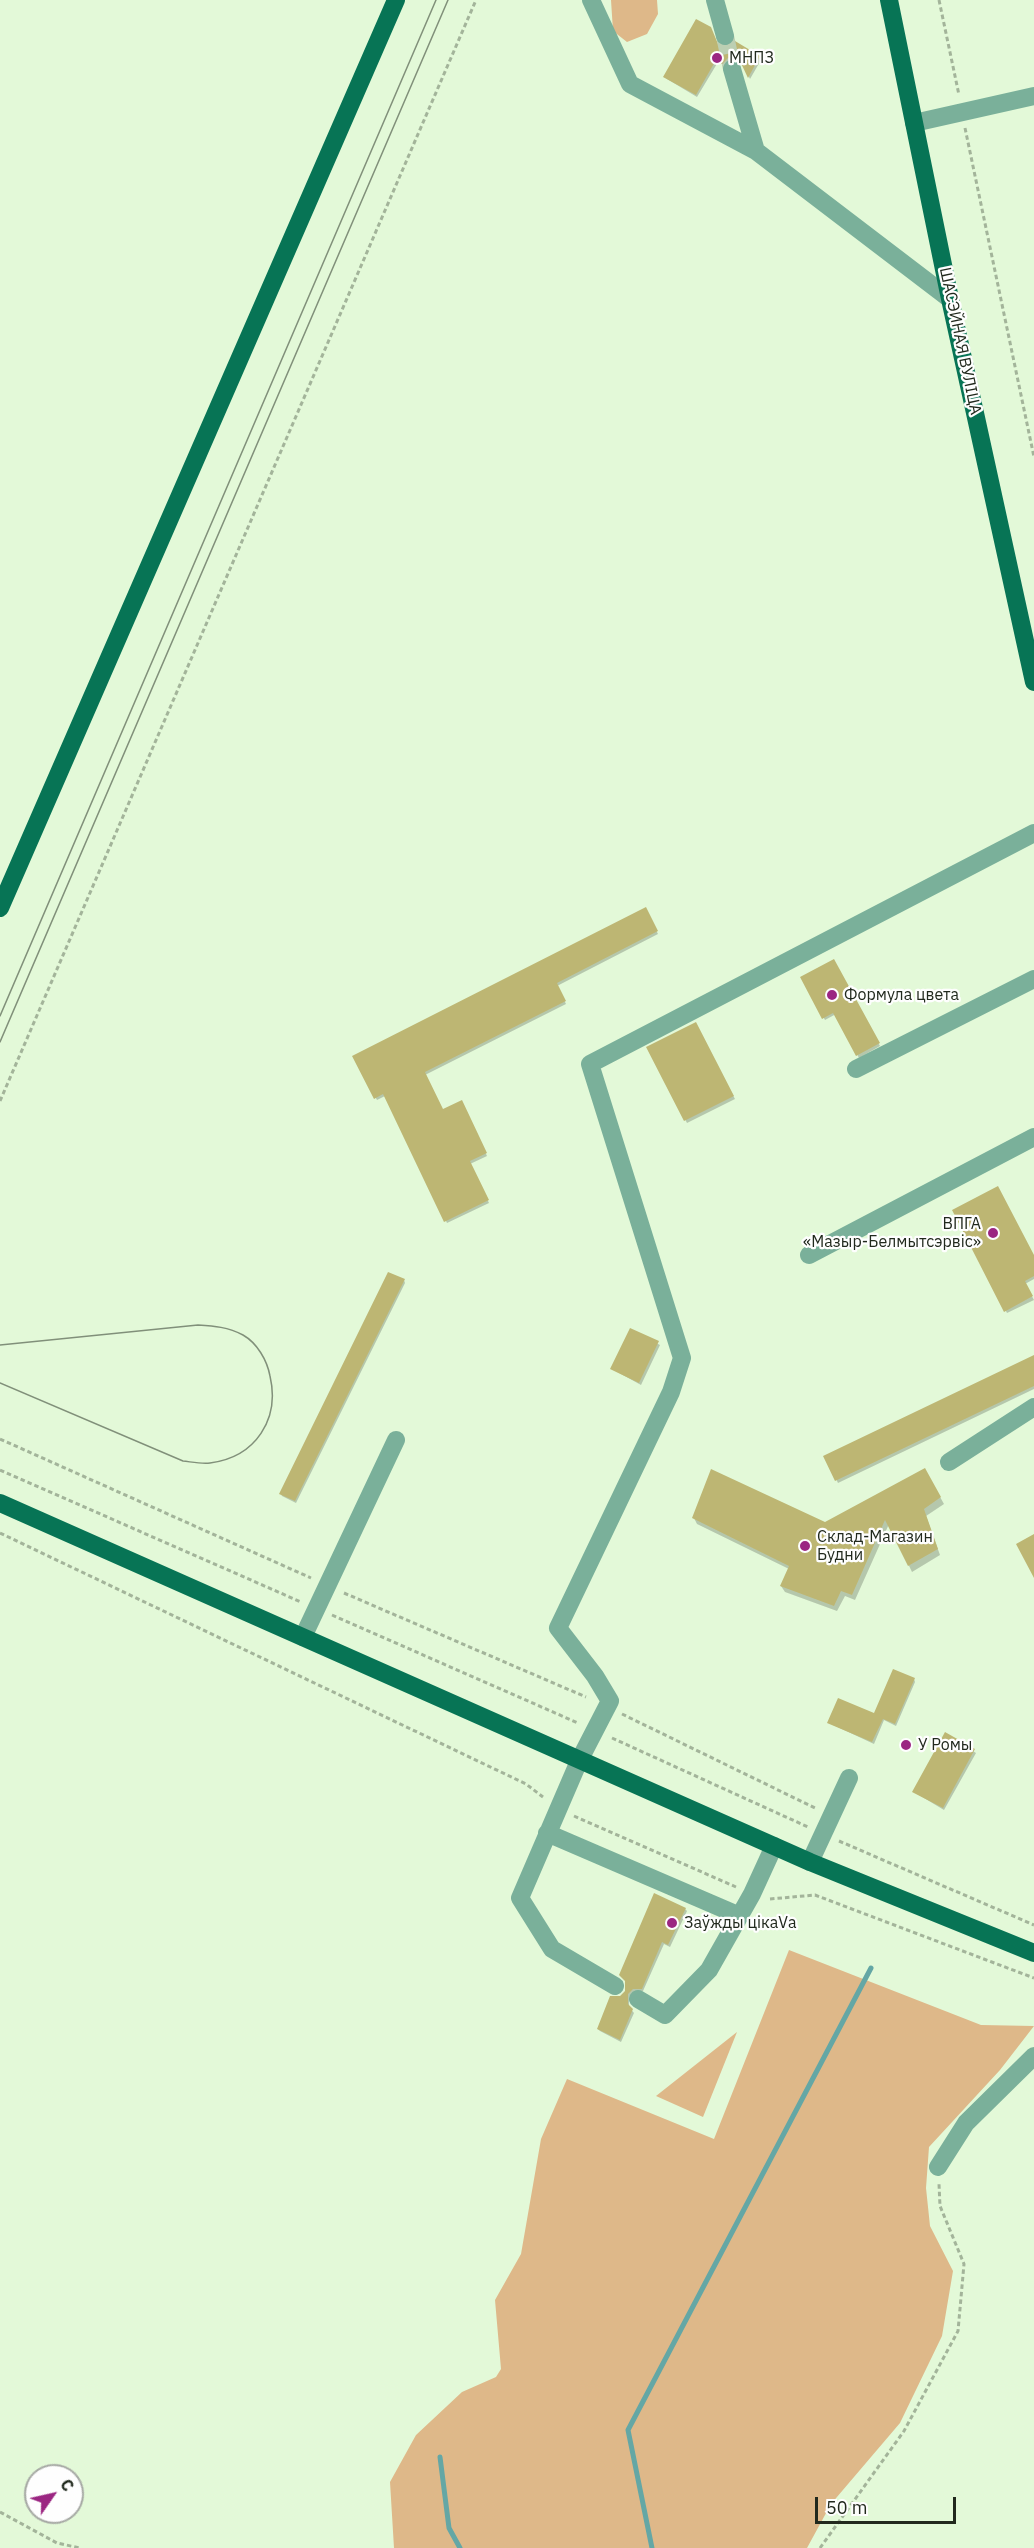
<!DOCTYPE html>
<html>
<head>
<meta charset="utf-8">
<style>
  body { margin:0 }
  #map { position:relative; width:1034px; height:2548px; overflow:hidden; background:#e3f9d8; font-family:"IBM Plex Sans",sans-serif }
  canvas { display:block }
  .north { position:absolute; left:24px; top:2464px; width:60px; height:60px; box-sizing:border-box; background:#fefefe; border:2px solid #a6a9a4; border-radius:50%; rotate:56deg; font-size:16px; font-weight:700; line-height:24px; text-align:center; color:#21291d }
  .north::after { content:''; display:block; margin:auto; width:21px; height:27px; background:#9b2682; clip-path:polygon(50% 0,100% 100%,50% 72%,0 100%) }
  .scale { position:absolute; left:815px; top:2497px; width:141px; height:27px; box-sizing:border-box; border:3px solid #21291d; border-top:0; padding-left:8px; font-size:18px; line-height:21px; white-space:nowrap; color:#21291d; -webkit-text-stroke:4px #fefefe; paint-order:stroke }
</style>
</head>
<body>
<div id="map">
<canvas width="1034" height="2548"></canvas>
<div class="north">С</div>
<div class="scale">50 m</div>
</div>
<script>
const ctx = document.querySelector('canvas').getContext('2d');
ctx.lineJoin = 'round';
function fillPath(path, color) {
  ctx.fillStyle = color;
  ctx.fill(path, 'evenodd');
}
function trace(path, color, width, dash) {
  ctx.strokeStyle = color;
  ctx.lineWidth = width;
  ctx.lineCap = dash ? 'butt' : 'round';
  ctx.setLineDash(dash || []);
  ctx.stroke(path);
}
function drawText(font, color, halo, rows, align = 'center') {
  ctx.font = font + ' "IBM Plex Sans",sans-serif';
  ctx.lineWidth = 4.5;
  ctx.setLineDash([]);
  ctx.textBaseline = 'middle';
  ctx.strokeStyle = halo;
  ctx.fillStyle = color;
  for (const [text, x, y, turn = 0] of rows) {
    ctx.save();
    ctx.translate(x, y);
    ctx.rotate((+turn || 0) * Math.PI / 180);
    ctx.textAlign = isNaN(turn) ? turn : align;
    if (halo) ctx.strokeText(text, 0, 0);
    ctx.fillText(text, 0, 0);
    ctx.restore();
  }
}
fillPath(new Path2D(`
  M611,0H657L658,14L647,34L627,42L613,31Z
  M789,1950L981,2025L1034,2026L1000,2070L929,2147L926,2188L930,2226L953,2271L942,2336L900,2423L831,2504L807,2548H394L390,2482L416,2435L462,2392L496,2377L501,2369L495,2300L521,2254L541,2139L567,2079L714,2139Z
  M737,2032L703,2117L656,2096Z`), '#deb889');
fillPath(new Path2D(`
  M717,46L759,57L761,60L750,79L743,64L737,60L730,61L724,65L718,62L697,97L667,79L665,77Z
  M645,909L658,934L557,986L566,1004L425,1075L443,1111L461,1102L487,1156L470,1164L489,1203L447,1223L385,1096L377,1100L354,1057Z
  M834,961L880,1046L859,1058L836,1014L825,1020L802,978Z
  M695,1024L735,1099L687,1123L648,1048Z
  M954,1211L1034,1258V1279L1025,1284L1034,1300L1007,1313Z
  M404,1280L405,1283L296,1503L282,1496L281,1494Z
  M631,1330L660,1345L641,1385L612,1369Z
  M1034,1357V1389L838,1483L825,1456Z
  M925,1470L944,1504L926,1516L940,1555L912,1572L889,1524L855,1600L845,1596L837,1611L785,1592L781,1586L789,1569L697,1524L694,1518L825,1524Z
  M914,1679L915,1682L896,1726L884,1720L874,1744L829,1723L874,1715Z
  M946,1734L976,1753L944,1810L914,1792Z
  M685,1909L687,1911L670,1947L664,1944L643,1991H635L629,1997V2007L634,2013L621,2042L600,2031L598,2029Z`), '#0003');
trace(new Path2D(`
  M440,2457L449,2528L460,2548
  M652,2548L628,2430L871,1968`), '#64a7a5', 5);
fillPath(new Path2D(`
  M696,19L711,27L718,44L727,47L735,41L760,56L748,78L740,61L734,58H728L722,64L716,60L696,95L663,77Z
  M646,907L658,931L557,983L566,1001L425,1072L443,1109L462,1100L487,1153L470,1161L489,1200L444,1222L383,1094L374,1099L352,1056Z
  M834,959L880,1043L856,1056L833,1013L822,1019L800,977Z
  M696,1022L734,1096L684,1121L646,1047Z
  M998,1186L1034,1255V1276L1025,1281L1033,1296L1004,1312L952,1210Z
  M388,1272L405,1279L295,1501L279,1494Z
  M630,1328L659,1341L639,1383L610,1369Z
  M1034,1355V1386L835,1481L823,1456Z
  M925,1468L941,1497L924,1509L938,1549L908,1566L885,1520L852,1595L841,1591L834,1606L780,1586L789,1566L692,1518L711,1469L825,1522Z
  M1034,1534V1578L1016,1544Z
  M893,1669L915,1678L895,1724L883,1719L872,1742L827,1723L838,1698L874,1713Z
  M945,1732L975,1749L943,1808L912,1792Z
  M654,1893L686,1908L668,1945L662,1942L642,1989H633L628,1994V2004L633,2009L620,2040L597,2029L610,1996H620L625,1991V1981L619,1975Z`), '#bdb673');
trace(new Path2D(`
  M725,36L732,69`), '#bccfb3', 18, [18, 9]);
trace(new Path2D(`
  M939,0L959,95
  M965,128L1034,457
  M0,1101L476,0
  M0,1439L311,1578
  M0,1470L301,1602
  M0,1533L526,1784L543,1797
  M344,1593L586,1697
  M332,1615L578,1723
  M622,1714L815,1808
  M612,1738L808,1827
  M574,1816L736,1887
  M839,1841L1034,1925
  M770,1899L815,1895L1034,1978
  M0,2512L57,2543L80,2548
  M820,2548L904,2431L958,2331L964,2264L940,2206L939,2184`), '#a3b49a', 3, [4.5, 3]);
trace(new Path2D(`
  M591,0L630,84L756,151
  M715,0L725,36
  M732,69L756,151L950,299
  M914,123L1034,96
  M856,1069L1034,979
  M809,1255L1034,1137
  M949,1462L1034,1407
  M303,1637L396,1440
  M547,1833L740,1916
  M810,1862L849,1778
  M615,1986L552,1949L520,1898L579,1761L610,1701L595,1676L558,1628L671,1392L682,1358L590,1064L1034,833
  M638,1999L665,2015L709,1970L752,1894L774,1846
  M938,2167L966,2123L1034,2056`), '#7ab09a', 18);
trace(new Path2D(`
  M889,0L950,299L1034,682
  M0,908L396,0
  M0,1503L810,1862L1034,1953`), '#077455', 18);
trace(new Path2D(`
  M0,1016L436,0
  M0,1042L448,0
  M0,1345L198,1325C214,1326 228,1327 243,1335C257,1343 267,1360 270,1376C280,1419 256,1457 210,1463C201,1464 192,1462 183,1461L0,1383`), '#81907a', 1.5);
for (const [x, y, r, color] of [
  [717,58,6,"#9b2682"],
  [832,995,6,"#9b2682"],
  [993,1233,6,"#9b2682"],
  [805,1546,6,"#9b2682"],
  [906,1745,6,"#9b2682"],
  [672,1923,6,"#9b2682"]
]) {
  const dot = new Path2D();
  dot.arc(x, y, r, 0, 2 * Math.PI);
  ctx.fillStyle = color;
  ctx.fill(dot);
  trace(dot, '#fefefe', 2);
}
drawText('16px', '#21291d', '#fefefe', [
  ["МНПЗ",729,58],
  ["Формула цвета",844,995],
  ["ВПГА",981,1224,"right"],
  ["«Мазыр-Белмытсэрвіс»",981,1242,"right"],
  ["Склад-Магазин",817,1537],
  ["Будни",817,1555],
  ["У Ромы",918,1745],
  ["Заўжды цікаVа",684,1923]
], 'left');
drawText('16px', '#21291d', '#fefefe', [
  ["ШАСЭЙНАЯ ВУЛІЦА",960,341,78]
]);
</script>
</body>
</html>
